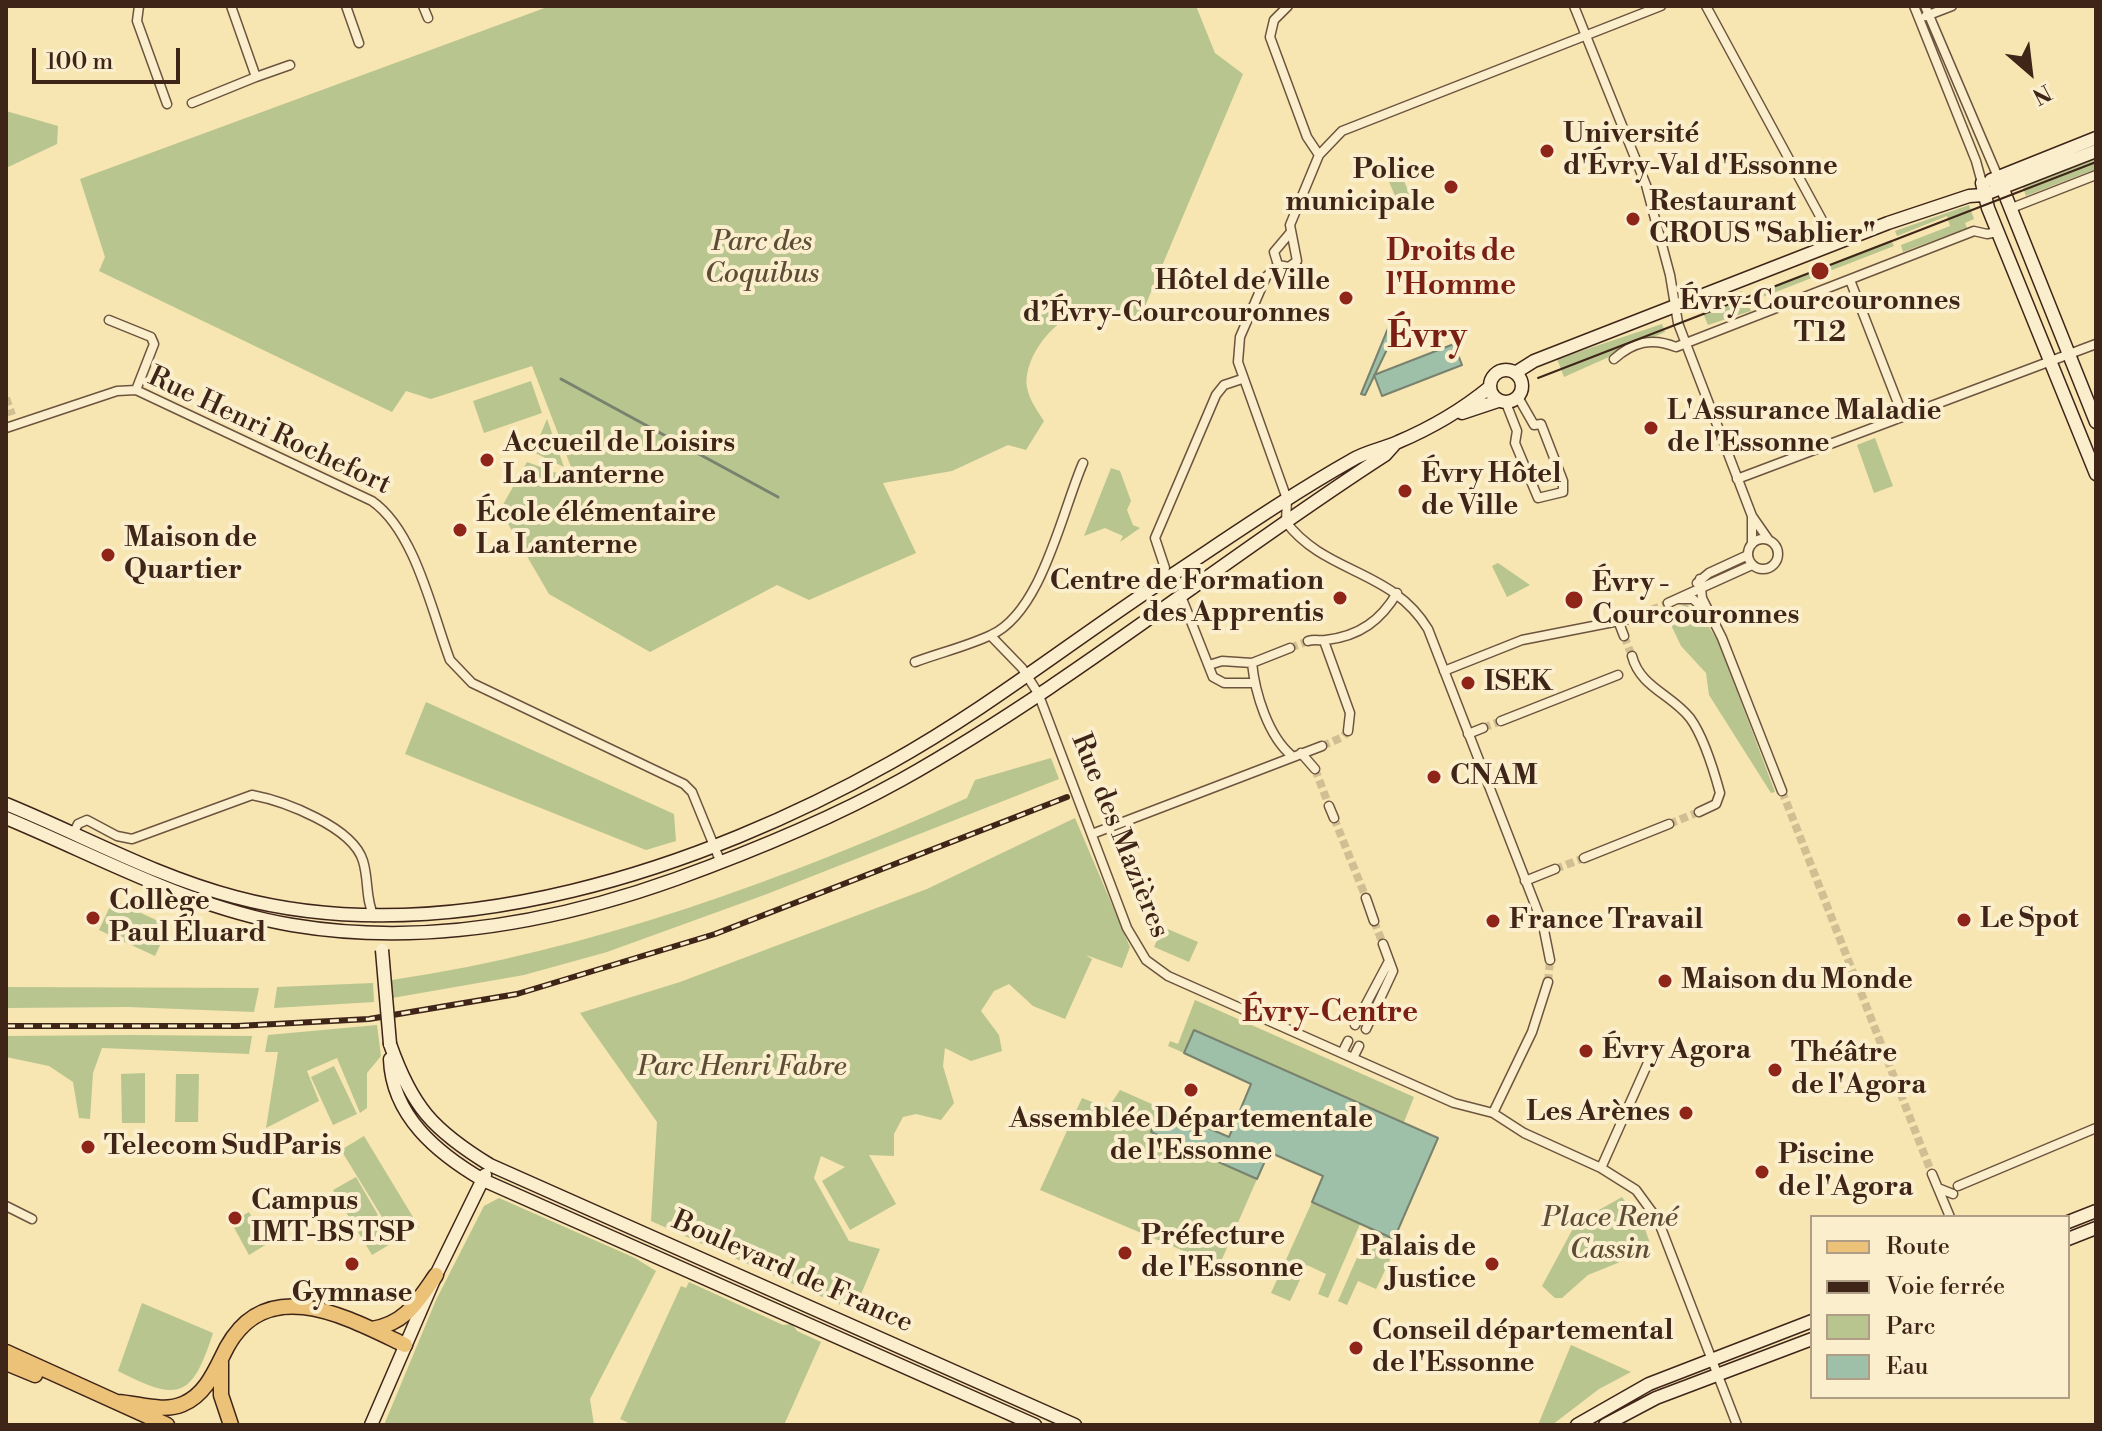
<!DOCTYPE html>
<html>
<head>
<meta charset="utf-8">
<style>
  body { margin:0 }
  #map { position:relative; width:2102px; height:1431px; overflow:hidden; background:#f7e5b2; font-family:"Libre Bodoni",serif }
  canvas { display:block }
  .frame { position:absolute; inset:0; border:8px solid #3f2418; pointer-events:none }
  .legend { position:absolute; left:1810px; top:1215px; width:260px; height:184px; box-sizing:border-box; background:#faeecd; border:2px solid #af9d85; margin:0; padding:10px 14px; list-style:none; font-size:24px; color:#3f2418 }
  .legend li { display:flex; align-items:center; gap:16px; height:40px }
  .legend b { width:40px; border:2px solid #af9d85 }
  .north { position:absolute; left:1990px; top:32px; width:80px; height:80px; -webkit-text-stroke:6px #faeecd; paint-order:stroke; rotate:152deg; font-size:22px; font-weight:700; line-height:32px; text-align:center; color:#3f2418 }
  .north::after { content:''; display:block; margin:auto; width:28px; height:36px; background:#3f2418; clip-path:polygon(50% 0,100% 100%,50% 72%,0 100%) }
  .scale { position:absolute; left:32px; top:48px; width:148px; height:36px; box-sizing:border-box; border:4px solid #3f2418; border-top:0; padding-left:10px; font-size:24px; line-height:28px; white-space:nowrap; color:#3f2418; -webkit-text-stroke:6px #faeecd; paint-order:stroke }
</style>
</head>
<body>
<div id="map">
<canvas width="2102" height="1431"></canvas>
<div class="frame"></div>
<ul class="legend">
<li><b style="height:10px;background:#ecc279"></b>Route</li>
<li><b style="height:10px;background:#3f2418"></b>Voie ferrée</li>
<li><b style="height:22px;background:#b8c58f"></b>Parc</li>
<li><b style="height:22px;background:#9ec0a8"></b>Eau</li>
</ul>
<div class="north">N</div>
<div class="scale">100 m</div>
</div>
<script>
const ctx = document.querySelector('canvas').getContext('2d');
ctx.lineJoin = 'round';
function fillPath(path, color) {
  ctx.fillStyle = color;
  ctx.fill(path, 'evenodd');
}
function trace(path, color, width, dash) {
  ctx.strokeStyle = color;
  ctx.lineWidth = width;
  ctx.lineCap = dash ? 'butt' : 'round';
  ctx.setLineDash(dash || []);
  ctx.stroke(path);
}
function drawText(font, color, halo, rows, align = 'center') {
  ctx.font = font + ' "Libre Bodoni",serif';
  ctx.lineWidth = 8;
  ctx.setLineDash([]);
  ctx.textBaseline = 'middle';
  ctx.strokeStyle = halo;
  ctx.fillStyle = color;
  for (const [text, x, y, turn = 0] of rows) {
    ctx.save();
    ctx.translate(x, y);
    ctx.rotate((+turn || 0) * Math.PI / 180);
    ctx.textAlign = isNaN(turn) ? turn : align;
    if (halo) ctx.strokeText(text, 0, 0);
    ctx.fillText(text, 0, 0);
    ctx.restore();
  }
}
fillPath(new Path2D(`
  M550,6H1196L1215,53L1243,74L1140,318C1124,314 1107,308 1090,310C1059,312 1023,355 1027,387C1029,400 1037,410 1044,421L1026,450L1008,445L952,471L883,483L916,553L809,600L777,585L650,652L549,594L500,510L527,462L576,480L532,366L431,399L406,391L392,412L99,271L105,257L80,179Z
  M6,111L58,126L57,144L6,168Z
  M2096,156V169L2026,196L2022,185Z
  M1399,169L1412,200L1399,205L1386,175Z
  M1969,205L1974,219L1965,223L1967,228L1903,252L1901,245L1950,226L1947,216L1897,236L1895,231Z
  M1891,240L1894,246L1755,300L1752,294Z
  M1742,291L1751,311L1708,325L1700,306Z
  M1662,324L1665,332L1564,377L1557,359Z
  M531,381L542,413L484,433L473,401Z
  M547,419L564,467L533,452Z
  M1875,438L1893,486L1874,493L1857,445Z
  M1111,468L1120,471L1131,501L1127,510L1133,525L1140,528L1120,542L1123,536L1105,528L1084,536Z
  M1498,563L1530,585L1507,597L1492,566Z
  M1685,604L1699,611L1719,643L1775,792L1771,793L1709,695L1706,673L1681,646L1672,627L1674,609Z
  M426,702L674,814L676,841L646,850L405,754Z
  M1051,758L1059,779L767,894L607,952L524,975L392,998V980C590,951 784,880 967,798L975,780Z
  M1075,818L1130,947L1122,968L1086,955L1092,959L1065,1019L1033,1006L1009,984L994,991L981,1011L999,1035L1002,1051L971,1061L945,1048L943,1066L954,1103L941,1120L916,1114L903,1117L894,1134V1156L869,1155L896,1204L850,1230L822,1181L845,1167L821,1156L814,1178L849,1241L880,1249L854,1311L651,1221L657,1122L580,1013L680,982L927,889Z
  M113,900L169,926L155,956L99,930Z
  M1163,927L1198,942L1189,962L1154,947Z
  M373,983L374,1002L274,1008L277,987Z
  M6,987L259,988L254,1012L128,1007L6,1008Z
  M1195,1000L1414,1097L1404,1122L1195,1030L1184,1053L1168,1046L1170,1041L1178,1044Z
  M377,1025L381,1056L367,1073V1108L360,1113L337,1058L307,1071L319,1101L266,1128L278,1052H265L268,1035Z
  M131,1035L252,1036L249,1054L102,1048L93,1073L90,1119L79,1118L73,1082L49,1066L6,1057V1036Z
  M334,1066L357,1114L333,1125L311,1077Z
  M145,1073V1123H122L121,1074Z
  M176,1074H199L198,1122H175Z
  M1120,1090L1161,1108L1152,1132L1257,1179L1219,1266L1040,1190L1082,1098L1108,1108Z
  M364,1136L419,1227L372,1255L358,1232L382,1217L341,1150Z
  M356,1177L378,1215L356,1229L333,1190Z
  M1622,1197L1645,1229L1652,1249L1588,1275L1562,1298H1555L1542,1286L1576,1223Z
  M499,1198L635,1258L656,1271L590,1399L594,1425H384L436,1300L484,1206Z
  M1312,1202L1360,1224L1328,1298L1318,1294L1326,1274L1307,1265L1290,1301L1271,1293Z
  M249,1212L267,1244L249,1255L231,1222Z
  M1370,1228L1399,1241L1376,1289L1358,1281L1347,1305L1338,1301Z
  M689,1282L783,1325L792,1324L797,1331L821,1342L784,1425H633L620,1419L681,1286L686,1288Z
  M142,1303L213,1333C192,1399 178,1402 118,1371Z
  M1571,1345L1631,1372L1599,1389L1552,1425H1538Z`), '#b8c58f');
const water = new Path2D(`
  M1396,322L1391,341L1365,395L1361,394L1389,326Z
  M1454,344L1462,365L1382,396L1374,375Z
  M1194,1030L1438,1138L1394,1239L1312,1202L1323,1176L1269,1152L1257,1179L1151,1132L1161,1108L1229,1137L1251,1084L1184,1053Z`);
fillPath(water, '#9ec0a8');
trace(water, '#78826e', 2);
trace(new Path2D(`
  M561,379L778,497`), '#78826e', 3);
trace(new Path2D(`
  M6,398L12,415
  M1629,619L1668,603
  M1624,636L1632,656
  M1290,648L1308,641
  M1483,728L1501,721
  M1322,746L1343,737L1348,731
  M1315,769L1329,806
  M1782,791L1932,1174
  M1334,818L1366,898
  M1669,824L1699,812
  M1555,869L1584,858
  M1374,921L1383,944
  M1548,982L1550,960`), '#d2be93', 8, [8, 4]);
const street = new Path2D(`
  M139,6L137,21L167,104
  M346,6L359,43
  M423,6L428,18
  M1288,6L1274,20L1270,37L1307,137L1319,155
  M1574,6L1646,185L1670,275L1678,323L1752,516L1768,539
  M1706,6L1828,231L1829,247
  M1914,6L1976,161L1982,183
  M1925,6L1998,177
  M1926,16L1952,6
  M256,77L290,65
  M192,103L256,77L231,6
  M2009,209L2096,175
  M1278,265L1266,277L1240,337L1238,362L1287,499L1286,522C1325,574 1392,569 1428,629L1543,925L1550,960
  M1278,265L1289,267L1297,261L1290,225L1319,155L1342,131L1661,6
  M1278,265L1274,252L1290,233
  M1850,280L1903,416
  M109,320L151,337L154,344L136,390
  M1614,359C1633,342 1652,337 1676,347L1974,231L1987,234L1997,232
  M1506,403L1517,431L1515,443L1538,498L1563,492V481L1541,424L1534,425L1518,397
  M6,428L117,391L136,390L372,501C415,531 432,612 450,660L472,683L684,784L692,792L721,863
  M1737,479L2096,344
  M1748 554a15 15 0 1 1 30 0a15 15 0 1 1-30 0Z
  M1752,544V516
  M1700,579L1702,598L1722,638L1782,791
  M1158,580L1165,568L1155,538L1216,395L1224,385L1242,379
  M1697,583L1709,573L1748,555
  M1181,596L1213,677L1224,683H1254
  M1678,599H1693L1704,609
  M1668,603L1752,565
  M1619,623L1624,636
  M991,636L1022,668L1038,693L1127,928L1146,960L1168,976L1454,1103L1493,1113L1524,1133L1601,1168L1636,1190L1658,1220L1737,1425
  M1308,641C1315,639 1319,641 1326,640C1360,636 1381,620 1397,593
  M1324,641L1350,713L1348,731
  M1632,656C1640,687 1671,694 1690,718C1704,737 1714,771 1720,793L1716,804L1699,812
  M915,662C939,653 968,646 991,635C1042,612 1062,511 1083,463
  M1252,663C1255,693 1268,736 1292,756
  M1209,665L1222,661L1252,663L1290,648
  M1444,671L1522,640L1629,619
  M1501,721L1618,675
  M1468,734L1483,728
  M1301,753L1315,769
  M1329,806L1334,818
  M74,832L78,824L87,820L117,836L132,839L252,795C284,801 353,827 363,861C369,880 365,898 374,917
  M1092,834L1322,746
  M1584,858L1669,824
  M1525,881L1555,869
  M1366,898L1374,921
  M1355,1025L1389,961
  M1366,1029L1393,971L1383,944
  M1342,1053L1348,1041
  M1353,1058L1359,1046
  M1493,1113L1532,1032L1548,982
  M1601,1168L1651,1056
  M1932,1174L1950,1217
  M1958,1186L2096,1128
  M1938,1188L1953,1194
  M6,1206L32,1219`);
const secondary = new Path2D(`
  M1998,177L2096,422
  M1991,180L2096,138
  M1982,183L1988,208L2096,474
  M1490 386a16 16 0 1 1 32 0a16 16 0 1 1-32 0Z
  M1515,373L1534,361L1888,223L1969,196L1983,195L2096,151
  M1462,413L1498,401
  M6,804C82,835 155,876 235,897C448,954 704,868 890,763C989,708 1077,637 1172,575C1231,536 1290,495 1352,460C1367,451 1383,449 1398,442C1431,428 1462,410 1490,387
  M6,818C100,857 190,908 292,925C423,947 553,923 676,879C753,851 829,820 901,780C1070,685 1222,560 1385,455L1394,445
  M390,1044C412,1107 433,1130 490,1165L1075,1425
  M390,1059C392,1116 437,1153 483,1180L1035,1425
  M2068,1222L2096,1211
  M2068,1239L2096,1228
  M371,1425L436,1275L485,1175
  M1577,1425L1649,1384L1812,1321
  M1605,1425L1656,1398L1812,1339`);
const primary = new Path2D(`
  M372,1329C406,1323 417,1302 436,1275
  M6,1352L167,1425
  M221,1362V1395L231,1425
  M6,1363L35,1375
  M117,1402C138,1403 163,1413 183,1404C207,1394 216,1368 227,1347C268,1272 350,1319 405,1345`);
trace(street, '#6d543e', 11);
trace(secondary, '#3f2418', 15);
trace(primary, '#3f2418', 17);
trace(street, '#faeecd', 8);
trace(secondary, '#faeecd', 12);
trace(primary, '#ecc279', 14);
trace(new Path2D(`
  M1538,378L2096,162`), '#3f2418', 2);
const rail = new Path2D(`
  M6,1026H237L369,1019L517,994L715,934L1067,797`);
trace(rail, '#3f2418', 6);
trace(rail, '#faeecd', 3, [9]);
const secondaryBridge = new Path2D(`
  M382,950L390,1044`);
trace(secondaryBridge, '#3f2418', 15, []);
trace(secondaryBridge, '#faeecd', 12);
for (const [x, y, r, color] of [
  [1547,151,8,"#8f2418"],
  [1451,187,8,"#8f2418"],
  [1633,219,8,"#8f2418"],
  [1820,271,10,"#8f2418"],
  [1346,298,8,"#8f2418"],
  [1651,428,8,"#8f2418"],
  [487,460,8,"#8f2418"],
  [1405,491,8,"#8f2418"],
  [460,530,8,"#8f2418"],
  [108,555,8,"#8f2418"],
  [1340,598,8,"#8f2418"],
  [1574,600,10,"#8f2418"],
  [1468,683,8,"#8f2418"],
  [1434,777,8,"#8f2418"],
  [93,918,8,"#8f2418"],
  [1964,920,8,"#8f2418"],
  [1493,921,8,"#8f2418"],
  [1665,981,8,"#8f2418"],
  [1586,1051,8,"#8f2418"],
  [1775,1070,8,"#8f2418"],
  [1191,1090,8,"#8f2418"],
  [1686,1113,8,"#8f2418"],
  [88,1147,8,"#8f2418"],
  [1762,1172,8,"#8f2418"],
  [235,1218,8,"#8f2418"],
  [1125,1253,8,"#8f2418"],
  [352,1264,8,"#8f2418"],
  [1492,1264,8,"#8f2418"],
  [1356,1348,8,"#8f2418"]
]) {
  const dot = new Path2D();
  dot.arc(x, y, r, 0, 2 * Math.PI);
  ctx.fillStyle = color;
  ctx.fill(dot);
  trace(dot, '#faeecd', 3);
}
drawText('bold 28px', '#3f2418', '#faeecd', [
  ["Université",1563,135],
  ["d'Évry-Val d'Essonne",1563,167],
  ["Police",1435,171,"right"],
  ["municipale",1435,203,"right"],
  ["Restaurant",1649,203],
  ["CROUS \"Sablier\"",1649,235],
  ["Hôtel de Ville",1330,282,"right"],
  ["d’Évry-Courcouronnes",1330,314,"right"],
  ["Évry-Courcouronnes",1820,302,"center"],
  ["T12",1820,334,"center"],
  ["L'Assurance Maladie",1667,412],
  ["de l'Essonne",1667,444],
  ["Accueil de Loisirs",503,444],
  ["La Lanterne",503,476],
  ["Évry Hôtel",1421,475],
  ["de Ville",1421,507],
  ["École élémentaire",476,514],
  ["La Lanterne",476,546],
  ["Maison de",124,539],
  ["Quartier",124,571],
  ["Centre de Formation",1324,582,"right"],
  ["des Apprentis",1324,614,"right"],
  ["Évry -",1592,584],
  ["Courcouronnes",1592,616],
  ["ISEK",1484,683],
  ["CNAM",1450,777],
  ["Collège",109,902],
  ["Paul Éluard",109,934],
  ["Le Spot",1980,920],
  ["France Travail",1509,921],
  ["Maison du Monde",1681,981],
  ["Évry Agora",1602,1051],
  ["Théâtre",1791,1054],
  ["de l'Agora",1791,1086],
  ["Les Arènes",1670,1113,"right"],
  ["Assemblée Départementale",1191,1120,"center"],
  ["de l'Essonne",1191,1152,"center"],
  ["Telecom SudParis",104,1147],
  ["Piscine",1778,1156],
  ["de l'Agora",1778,1188],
  ["Campus",251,1202],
  ["IMT-BS TSP",251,1234],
  ["Préfecture",1141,1237],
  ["de l'Essonne",1141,1269],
  ["Palais de",1476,1248,"right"],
  ["Justice",1476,1280,"right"],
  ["Gymnase",352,1294,"center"],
  ["Conseil départemental",1372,1332],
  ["de l'Essonne",1372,1364]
], 'left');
drawText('italic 28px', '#5d4c36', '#faeecd', [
  ["Parc des",762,243],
  ["Coquibus",762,275],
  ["Parc Henri Fabre",742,1068],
  ["Place René",1610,1219],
  ["Cassin",1610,1251]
]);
drawText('28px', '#3f2418', '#faeecd', [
  ["Rue Henri Rochefort",269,432,25],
  ["Rue des Mazières",1119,836,68],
  ["Boulevard de France",792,1273,24]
]);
drawText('bold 30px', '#7a1f14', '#faeecd', [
  ["Droits de",1451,253],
  ["l'Homme",1451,287],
  ["Évry-Centre",1330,1014]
]);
drawText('bold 36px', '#7a1f14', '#faeecd', [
  ["Évry",1427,338]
]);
</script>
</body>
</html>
